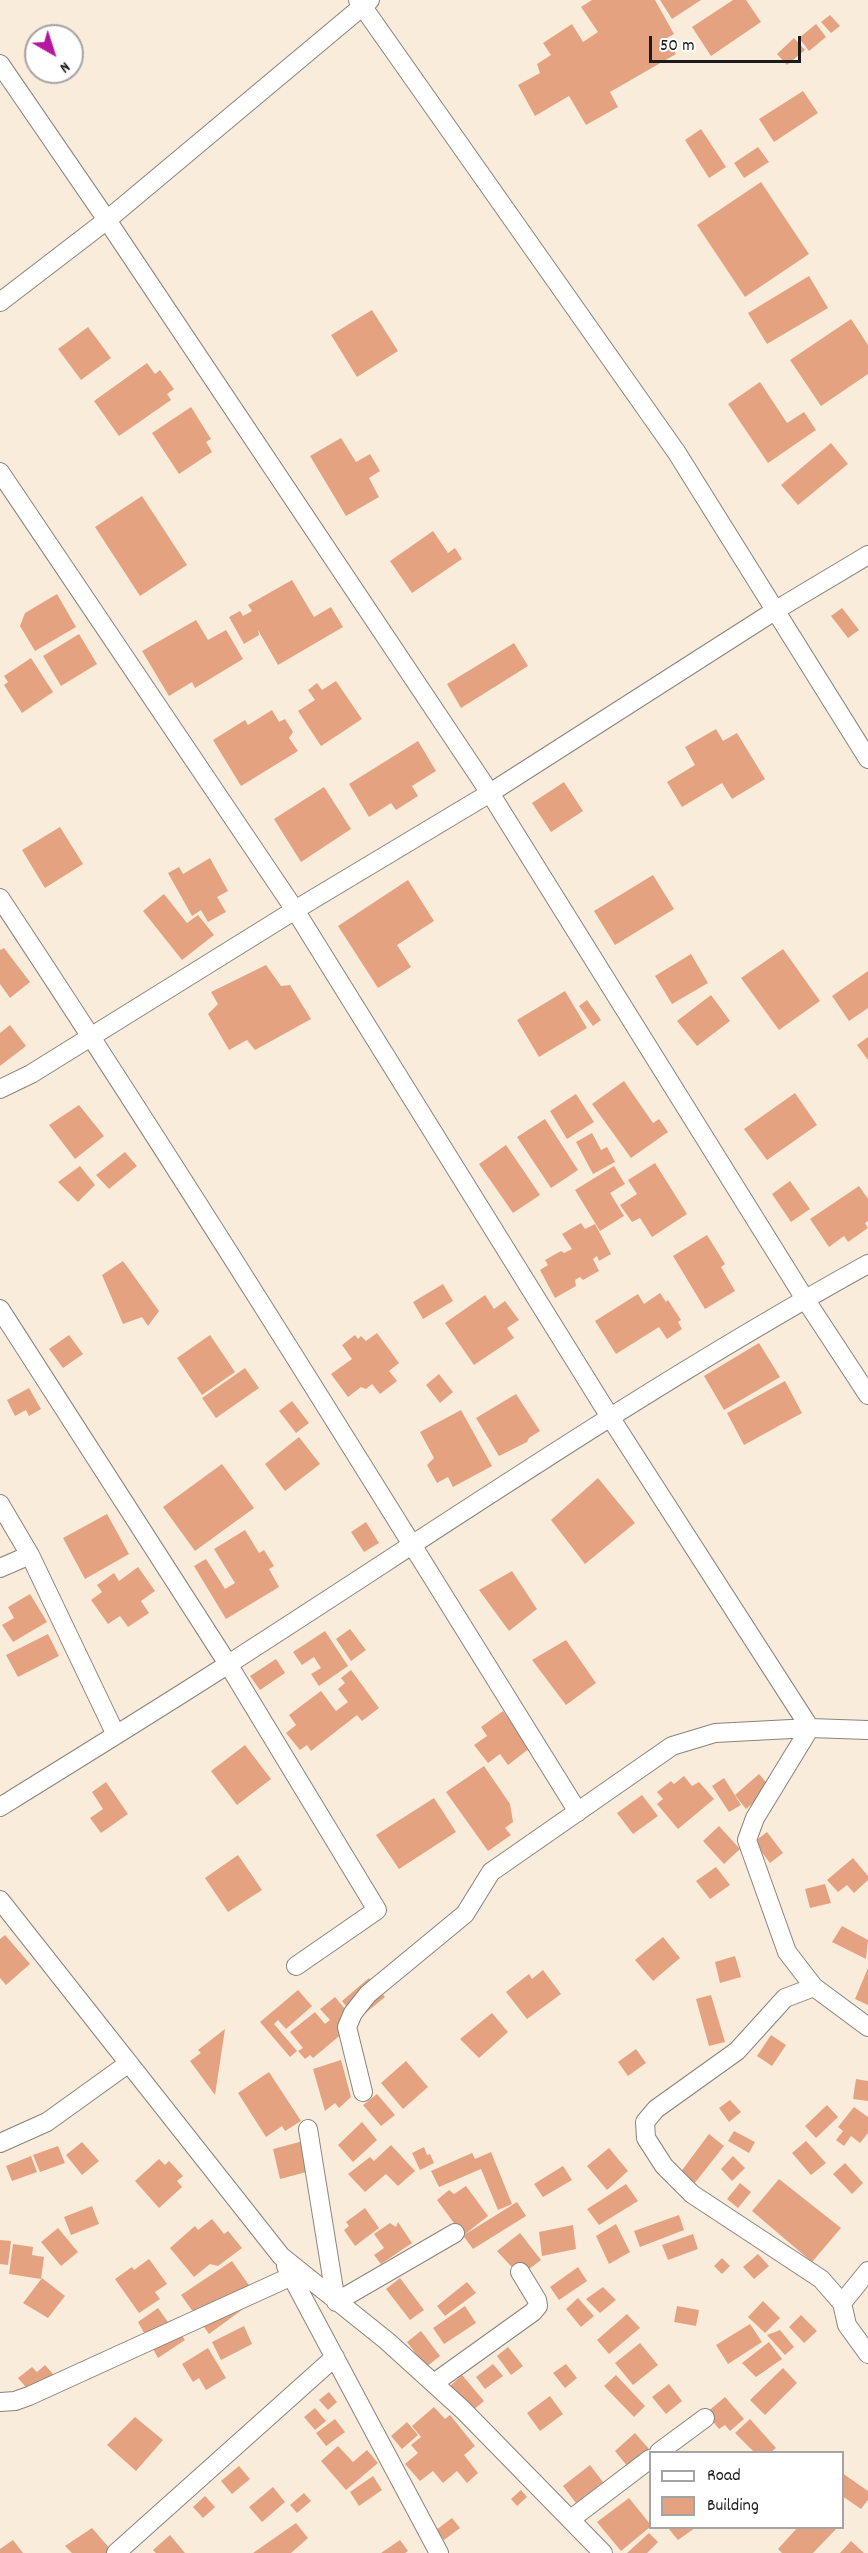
<!DOCTYPE html>
<html>
<head>
<meta charset="utf-8">
<style>
  body { margin:0 }
  #map { position:relative; width:868px; height:2553px; overflow:hidden; background:#f9ecdb; font-family:Dekko,sans-serif }
  canvas { display:block }
  .legend { position:absolute; left:649px; top:2451px; width:195px; height:78px; box-sizing:border-box; background:#fff; border:2px solid #a4a4a4; margin:0; padding:8px 10px; list-style:none; font-size:18px; color:#1c1c1c }
  .legend li { display:flex; align-items:center; gap:12px; height:30px }
  .legend b { width:30px; border:2px solid #a4a4a4 }
  .north { position:absolute; left:24px; top:24px; width:60px; height:60px; box-sizing:border-box; background:#fff; border:2px solid #a4a4a4; border-radius:50%; rotate:141deg; font-size:16px; font-weight:700; line-height:24px; text-align:center; color:#1c1c1c }
  .north::after { content:''; display:block; margin:auto; width:21px; height:27px; background:#b5179e; clip-path:polygon(50% 0,100% 100%,50% 72%,0 100%) }
  .scale { position:absolute; left:649px; top:36px; width:152px; height:27px; box-sizing:border-box; border:3px solid #1c1c1c; border-top:0; padding-left:8px; font-size:18px; line-height:21px; white-space:nowrap; color:#1c1c1c; -webkit-text-stroke:4px #fff; paint-order:stroke }
</style>
</head>
<body>
<div id="map">
<canvas width="868" height="2553"></canvas>
<ul class="legend">
<li><b style="height:8px;background:#fff"></b>Road</li>
<li><b style="height:16px;background:#e5a281"></b>Building</li>
</ul>
<div class="north">N</div>
<div class="scale">50 m</div>
</div>
<script>
const ctx = document.querySelector('canvas').getContext('2d');
ctx.lineJoin = 'round';
function fillPath(path, color) {
  ctx.fillStyle = color;
  ctx.fill(path, 'evenodd');
}
function trace(path, color, width, dash) {
  ctx.strokeStyle = color;
  ctx.lineWidth = width;
  ctx.lineCap = dash ? 'butt' : 'round';
  ctx.setLineDash(dash || []);
  ctx.stroke(path);
}
fillPath(new Path2D(`
  M592,0H655L674,34L667,38L676,54L610,92L618,107L586,125L569,96L535,116L518,85L540,73L537,64L551,55L543,43L572,24L583,42L598,32L581,7Z
  M660,0H701L672,19Z
  M733,0H746L761,22L711,56L692,27Z
  M830,15L840,26L831,33L821,22Z
  M816,24L826,37L809,51L799,38Z
  M794,38L805,50L787,65L777,54Z
  M803,91L818,113L774,142L759,119Z
  M701,129L726,167L709,178L685,140Z
  M758,147L769,162L744,178L734,163Z
  M761,182L809,254L745,297L697,225Z
  M809,276L828,308L767,344L748,313Z
  M372,310L398,351L357,377L331,335Z
  M851,319L868,345V374L821,406L790,360Z
  M88,327L111,358L81,380L58,349Z
  M147,363L155,374L160,370L174,389L167,394L171,400L119,436L94,401Z
  M760,382L787,423L804,412L816,430L768,463L728,404Z
  M191,407L211,439L206,442L212,452L179,474L152,433Z
  M341,438L356,462L370,454L380,471L369,478L379,497L346,516L310,456Z
  M831,443L848,464L798,505L781,485Z
  M142,496L187,565L140,596L95,527Z
  M433,531L448,553L455,548L462,559L412,593L390,561Z
  M292,580L314,617L331,607L343,627L278,665L258,630L259,635L244,644L229,617L240,611L243,616L252,611L248,605Z
  M57,594L76,627L35,651L20,626L25,613Z
  M842,608L859,630L848,638L831,616Z
  M196,620L208,640L226,630L243,659L195,688L192,682L169,696L142,651Z
  M79,634L97,664L61,686L43,656Z
  M514,643L528,666L461,708L447,684Z
  M31,658L53,692L22,713L4,685L8,682L4,676Z
  M336,681L362,719L321,746L298,711L315,700L308,690L317,683L322,690Z
  M272,710L279,722L285,719L293,732L289,738L298,751L241,786L213,740L245,720L248,725Z
  M716,729L723,741L737,733L765,779L732,799L722,783L682,807L667,782L695,765L685,747Z
  M418,741L436,771L412,786L418,796L396,810L391,803L369,817L349,784Z
  M564,782L583,811L551,832L532,803Z
  M324,787L351,829L301,862L274,819Z
  M60,827L83,864L45,888L22,850Z
  M210,858L228,891L217,897L226,912L208,922L201,910L192,916L168,873L179,867L183,874Z
  M653,875L674,909L615,945L594,911Z
  M408,880L434,921L397,945L411,967L378,988L338,926Z
  M164,894L187,923L198,915L214,935L182,960L143,911Z
  M4,948L30,982L10,998L0,984V950Z
  M783,949L820,1001L779,1030L741,978Z
  M691,954L708,983L672,1004L655,976Z
  M266,965L281,986L290,985L311,1019L255,1050L247,1040L229,1050L208,1014L218,1004L211,992Z
  M868,971V1008L849,1021L832,996Z
  M565,991L587,1028L539,1057L517,1020Z
  M711,995L730,1021L697,1046L677,1021Z
  M587,1000L601,1020L593,1026L579,1006Z
  M10,1025L26,1046L0,1066V1033Z
  M868,1037V1060L857,1045Z
  M624,1081L653,1123L659,1119L668,1132L631,1158L592,1104Z
  M795,1093L817,1125L767,1160L744,1129Z
  M576,1094L594,1122L567,1139L550,1111Z
  M79,1105L104,1136L75,1159L49,1125Z
  M545,1119L578,1170L551,1188L517,1137Z
  M592,1133L601,1150L607,1147L615,1162L593,1174L576,1142Z
  M506,1145L540,1195L513,1213L479,1164Z
  M125,1152L137,1166L109,1189L96,1175Z
  M655,1163L687,1214L652,1237L640,1218L632,1222L620,1205L637,1194L628,1180Z
  M80,1166L95,1185L78,1202L58,1182Z
  M614,1166L625,1184L610,1193L624,1216L600,1231L575,1190Z
  M790,1181L810,1209L791,1222L772,1194Z
  M859,1186L868,1199V1221L865,1223L868,1228L848,1242L844,1236L829,1247L810,1219Z
  M581,1223L585,1229L595,1224L611,1254L599,1261L597,1256L593,1259L599,1271L583,1280L580,1277L575,1280L576,1286L555,1298L540,1270L548,1265L545,1260L561,1251L564,1253L572,1249L562,1234Z
  M707,1235L725,1264L721,1267L735,1291L705,1309L673,1256Z
  M123,1261L159,1311L148,1326L142,1317L123,1324L102,1275Z
  M443,1284L453,1301L423,1319L413,1302Z
  M660,1293L666,1302L668,1300L681,1320L678,1322L682,1329L667,1339L659,1327L616,1354L595,1321L638,1294L644,1304Z
  M485,1295L494,1309L505,1301L519,1320L507,1328L514,1338L474,1365L445,1323Z
  M377,1333L399,1363L389,1371L397,1381L380,1394L372,1384L366,1389L361,1387L348,1397L331,1374L352,1359L342,1345L355,1335L358,1339L361,1336L366,1341Z
  M69,1335L83,1354L63,1368L49,1349Z
  M210,1335L235,1372L202,1395L177,1358Z
  M759,1343L780,1377L724,1410L704,1376Z
  M245,1368L259,1388L216,1418L202,1398Z
  M439,1374L453,1392L440,1403L426,1385Z
  M785,1381L802,1413L744,1445L727,1413Z
  M29,1388L41,1409L29,1416L26,1410L15,1416L7,1400Z
  M516,1394L540,1431L529,1438L527,1442L499,1456L476,1418Z
  M292,1401L309,1423L296,1433L279,1411Z
  M461,1410L492,1466L453,1487L448,1477L437,1483L427,1465L434,1458L420,1432Z
  M299,1437L320,1464L285,1491L265,1464Z
  M222,1464L254,1508L195,1551L163,1507Z
  M598,1478L635,1523L585,1564L551,1520Z
  M107,1514L129,1554L85,1579L63,1538Z
  M366,1522L379,1543L364,1552L351,1532Z
  M245,1530L259,1553L264,1550L274,1566L269,1569L279,1587L226,1619L194,1566L206,1559L225,1589L235,1583L214,1549Z
  M138,1567L155,1591L141,1601L149,1613L128,1627L120,1616L108,1624L91,1600L102,1592L97,1585L114,1573L119,1581Z
  M512,1571L537,1609L509,1631L479,1590Z
  M30,1594L47,1622L13,1642L2,1625L14,1618L8,1607Z
  M350,1629L366,1650L351,1661L336,1639Z
  M325,1631L348,1666L319,1686L311,1674L321,1668L314,1657L302,1665L293,1652Z
  M48,1634L59,1656L18,1677L6,1655Z
  M566,1640L596,1683L566,1705L532,1660Z
  M276,1659L285,1673L260,1690L250,1676Z
  M351,1670L379,1708L362,1721L357,1715L311,1751L307,1745L300,1750L286,1733L296,1725L289,1715L321,1691L336,1711L348,1702L338,1689L345,1683L341,1678Z
  M503,1711L530,1748L508,1765L500,1754L488,1763L474,1745L487,1736L481,1727Z
  M245,1745L271,1779L237,1805L211,1771Z
  M484,1766L510,1804L513,1822L505,1828L511,1835L488,1851L446,1792Z
  M759,1774L771,1788L746,1809L735,1795Z
  M684,1776L692,1786L699,1782L714,1799L678,1829L657,1804L663,1799L657,1792L671,1781L674,1784Z
  M724,1778L741,1805L729,1812L712,1786Z
  M106,1782L128,1814L101,1833L90,1818L103,1809L92,1792Z
  M642,1795L658,1816L633,1834L617,1813Z
  M434,1798L456,1832L399,1869L376,1835Z
  M719,1826L740,1849L724,1864L703,1841Z
  M767,1832L783,1853L770,1863L754,1842Z
  M238,1855L262,1890L228,1912L205,1878Z
  M853,1858L868,1876V1880L854,1893L847,1885L838,1892L827,1880Z
  M716,1867L730,1885L710,1899L696,1881Z
  M825,1884L831,1903L810,1908L805,1889Z
  M842,1926L868,1940L866,1959L832,1942Z
  M5,1935L30,1964L6,1985L0,1978V1939Z
  M663,1937L680,1958L653,1981L635,1960Z
  M735,1956L741,1977L720,1983L715,1962Z
  M868,1968V2005L855,1999Z
  M543,1970L561,1994L527,2019L506,1992L529,1974L532,1979Z
  M369,1978L385,1997L357,2020L342,2001Z
  M298,1990L312,2006L286,2029L278,2020L274,2024L297,2051L290,2057L260,2022Z
  M711,1995L725,2042L709,2046L696,1999Z
  M335,1997L356,2022L313,2058L310,2055L305,2059L298,2051L303,2048L290,2032L315,2012L325,2024L330,2020L320,2009Z
  M492,2013L508,2032L479,2058L460,2039Z
  M225,2029L215,2095L190,2061L201,2053L198,2050Z
  M771,2035L786,2045L772,2066L757,2056Z
  M636,2049L646,2063L628,2076L618,2062Z
  M341,2060L351,2097L339,2108L335,2103L325,2111L313,2069Z
  M406,2061L428,2087L403,2109L381,2083Z
  M269,2072L301,2121L285,2131L282,2126L266,2137L238,2093Z
  M856,2079L868,2081V2101L853,2099Z
  M377,2094L395,2115L381,2126L363,2105Z
  M730,2100L741,2112L729,2122L719,2108Z
  M827,2105L838,2117L816,2138L805,2126Z
  M854,2107L868,2117V2133L860,2143L851,2136L844,2146L836,2140L843,2131L838,2127Z
  M362,2122L377,2140L353,2162L338,2145Z
  M734,2131L755,2142L749,2153L728,2141Z
  M709,2134L724,2146L694,2184L680,2173Z
  M307,2140L314,2170L280,2179L273,2149Z
  M806,2141L826,2163L811,2175L792,2153Z
  M82,2142L99,2161L82,2175L66,2155Z
  M391,2145L415,2171L398,2186L386,2174L365,2192L348,2174L370,2157L374,2161Z
  M58,2146L65,2163L40,2172L33,2155Z
  M424,2147L427,2155L430,2154L434,2163L420,2170L412,2153Z
  M609,2148L628,2171L607,2190L587,2166Z
  M491,2152L512,2204L498,2210L481,2169L439,2187L431,2171L472,2153L475,2159Z
  M31,2156L37,2172L12,2181L6,2166Z
  M733,2156L745,2168L732,2181L721,2169Z
  M159,2159L165,2165L169,2161L183,2176L177,2181L182,2187L159,2208L135,2181Z
  M845,2163L863,2183L852,2194L833,2174Z
  M563,2166L572,2180L543,2197L534,2184Z
  M779,2179L841,2228L812,2262L752,2211Z
  M740,2183L751,2192L738,2208L727,2199Z
  M626,2184L638,2201L599,2225L587,2209Z
  M466,2186L488,2216L464,2235L517,2202L526,2216L473,2249L437,2200L449,2190L454,2194Z
  M92,2206L99,2224L71,2235L64,2217Z
  M365,2208L379,2228L355,2246L344,2230L349,2226L346,2222Z
  M679,2215L684,2230L640,2247L634,2231Z
  M212,2219L224,2234L228,2231L242,2248L218,2266L210,2264L194,2277L170,2248L195,2226L198,2230Z
  M398,2222L412,2243L381,2264L374,2255L384,2248L374,2234L390,2223L396,2227Z
  M616,2224L630,2252L609,2264L596,2236Z
  M573,2225L576,2249L542,2256L539,2232Z
  M58,2228L78,2252L61,2266L41,2242Z
  M520,2233L541,2260L520,2276L497,2251Z
  M693,2234L698,2249L668,2260L662,2245Z
  M0,2240L11,2241L8,2265L0,2264Z
  M13,2244L33,2247L32,2255L44,2257L41,2279L9,2274Z
  M758,2254L769,2266L754,2279L743,2267Z
  M722,2258L730,2266L722,2274L714,2266Z
  M149,2259L167,2284L155,2292L160,2299L139,2313L115,2279L132,2267L134,2270Z
  M232,2261L258,2298L209,2334L181,2295Z
  M578,2267L587,2281L559,2300L550,2287Z
  M42,2278L65,2296L48,2318L23,2303Z
  M400,2278L424,2310L410,2320L386,2289Z
  M467,2282L476,2293L445,2316L437,2306Z
  M603,2287L616,2300L600,2313L586,2299Z
  M578,2298L594,2316L581,2327L566,2309Z
  M763,2301L780,2318L765,2333L748,2317Z
  M465,2306L476,2323L444,2344L433,2328Z
  M677,2306L699,2310L696,2326L674,2322Z
  M158,2308L168,2322L171,2320L185,2340L158,2358L138,2322Z
  M627,2314L640,2328L609,2354L597,2340Z
  M801,2315L817,2331L804,2343L789,2327Z
  M750,2324L762,2342L728,2364L716,2345Z
  M244,2326L252,2344L221,2360L212,2342Z
  M780,2330L794,2347L785,2355L767,2335Z
  M421,2331L440,2356L426,2367L407,2342Z
  M769,2342L782,2359L756,2377L742,2363Z
  M640,2343L658,2365L633,2385L615,2363Z
  M508,2347L523,2366L511,2375L497,2356Z
  M208,2348L226,2378L206,2390L199,2378L193,2382L182,2364Z
  M493,2364L503,2376L485,2389L476,2377Z
  M566,2364L577,2378L565,2388L553,2373Z
  M45,2365L60,2382L38,2401L18,2378L32,2367L37,2372Z
  M783,2368L797,2383L765,2415L750,2400Z
  M462,2375L484,2401L472,2411L450,2386Z
  M616,2375L645,2406L634,2417L604,2386Z
  M669,2384L682,2401L666,2414L652,2397Z
  M329,2392L337,2402L328,2410L319,2400Z
  M550,2396L563,2414L540,2431L527,2413Z
  M725,2397L744,2419L730,2431L725,2425L719,2429L706,2413Z
  M434,2407L445,2419L450,2415L475,2446L464,2455L478,2473L467,2483L457,2471L443,2483L433,2471L420,2481L405,2464L418,2453L411,2445L421,2437L412,2426Z
  M315,2408L326,2421L315,2430L304,2417Z
  M135,2417L163,2440L136,2471L107,2445Z
  M335,2419L345,2432L326,2446L316,2433Z
  M750,2419L776,2448L771,2452H754L735,2433Z
  M407,2422L418,2435L402,2449L391,2436Z
  M635,2433L649,2449L628,2467L615,2451Z
  M338,2446L353,2462L367,2450L378,2463L346,2490L321,2461Z
  M590,2465L603,2482L576,2503L563,2486Z
  M239,2466L250,2479L232,2494L221,2481Z
  M842,2473L868,2491V2500L861,2509L842,2496Z
  M373,2476L382,2490L359,2506L350,2492Z
  M273,2487L285,2502L262,2522L249,2507Z
  M521,2490L527,2497L517,2506L511,2499Z
  M304,2493L311,2501L297,2513L290,2505Z
  M205,2496L215,2507L203,2518L193,2507Z
  M629,2498L650,2524V2527L621,2551L597,2522Z
  M452,2518L460,2528L444,2540L436,2530Z
  M296,2523L308,2538L291,2553H253Z
  M92,2528L112,2551L110,2553H72L65,2546Z
  M668,2528H695L678,2540Z
  M797,2528H837L813,2553H782L778,2549Z
  M649,2533L658,2542L647,2553H627Z
  M170,2535L185,2553H156L153,2550Z
  M13,2540L23,2553H0V2549Z
  M400,2540L408,2551L405,2553H381Z
  M851,2541L864,2553H840Z`), '#e5a281');
const minor = new Path2D(`
  M358,0L677,453L868,759
  M0,64L107,220L490,793L805,1299L868,1395
  M0,302L107,220L370,0
  M0,472L295,910L610,1417L810,1728L755,1818L747,1840L787,1952L814,1987L868,2027
  M0,898C199,1199 388,1506 578,1812
  M0,1089L31,1074L295,910L490,793L776,610L868,555
  M0,1309L228,1664L377,1910L296,1966
  M0,1504L30,1555L116,1735
  M0,1568L30,1555
  M0,1807C76,1760 152,1713 227,1665C439,1529 647,1386 868,1264
  M0,1900L281,2256L387,2341L463,2410L603,2553
  M814,1987L785,1998L737,2051L656,2109L645,2122L646,2138L664,2166L692,2194L821,2279L842,2303L847,2325L868,2354
  M363,2092L347,2027L353,2013L368,1994L465,1914L491,1872L672,1746L715,1733L810,1728L868,1730
  M308,2129L336,2302L455,2233
  M0,2143L47,2122L129,2063
  M286,2266L439,2553
  M842,2303L868,2271
  M434,2383L533,2312L538,2306L537,2300L520,2272
  M0,2402L15,2401L29,2396L292,2276
  M659,2452L705,2418
  M571,2519L650,2459
  M116,2553L335,2357`);
trace(minor, '#8a847c', 20);
trace(minor, '#fff', 18);
</script>
</body>
</html>
